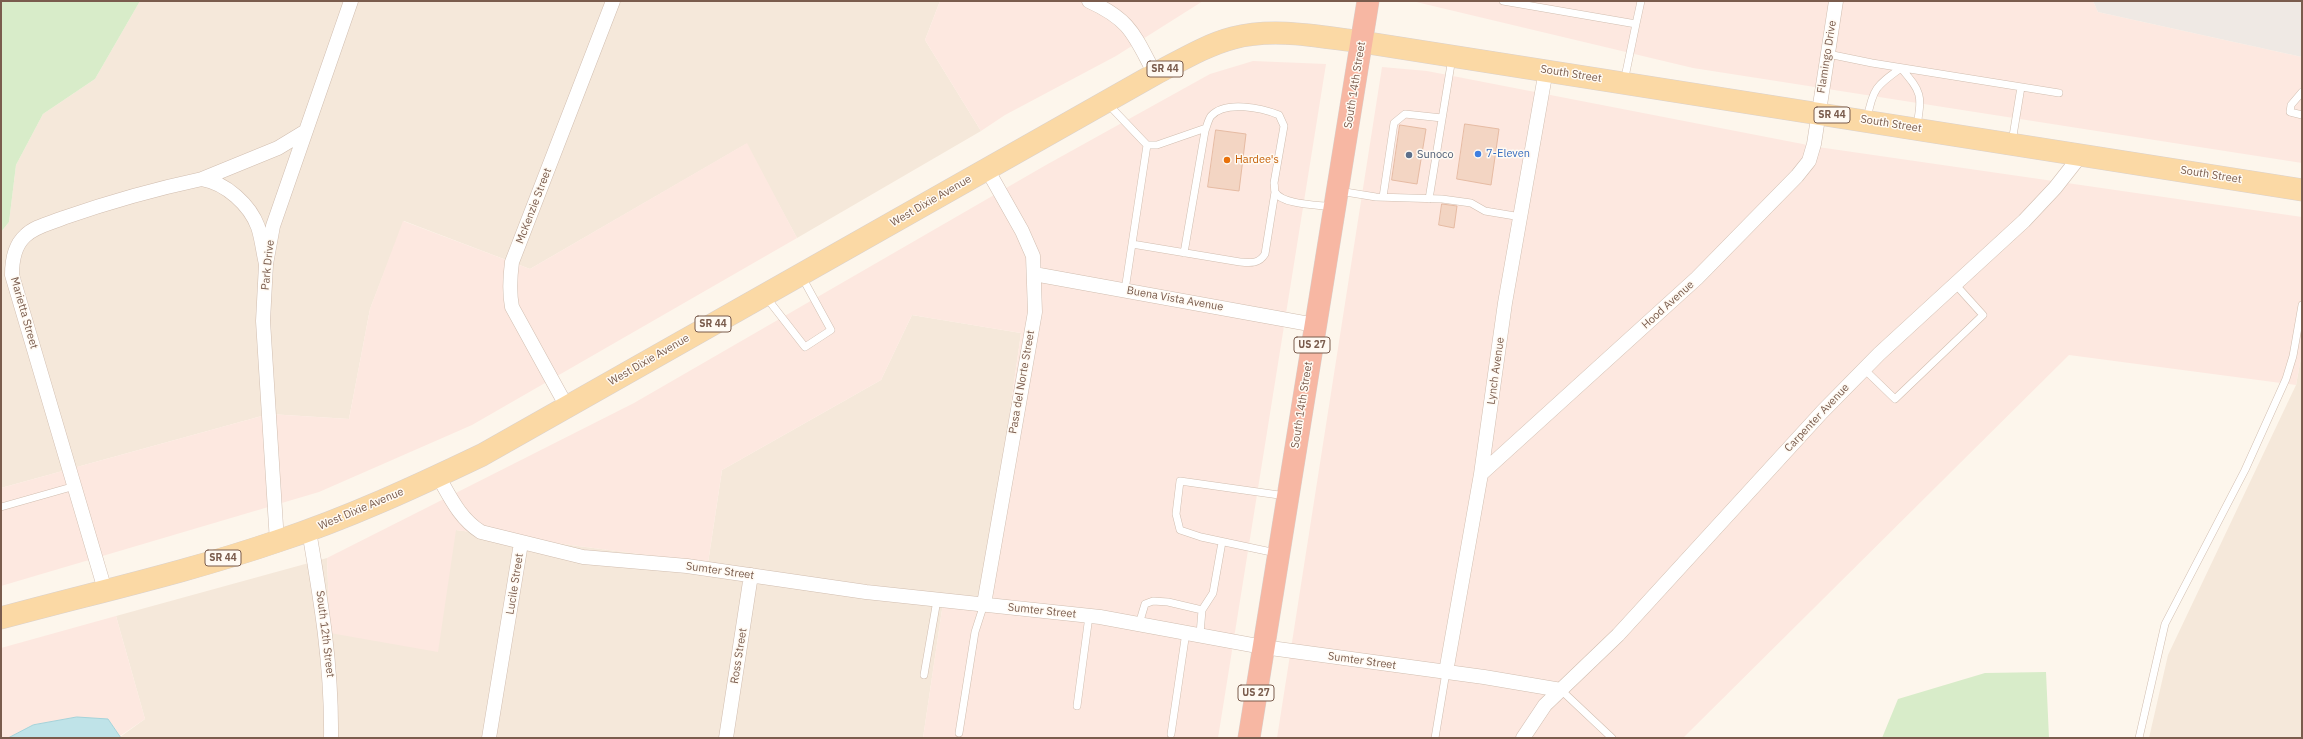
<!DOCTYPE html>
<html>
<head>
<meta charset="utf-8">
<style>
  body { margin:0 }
  #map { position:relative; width:2303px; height:739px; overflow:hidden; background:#fdf6ec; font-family:"IBM Plex Sans",sans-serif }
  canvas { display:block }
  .frame { position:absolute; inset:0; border:2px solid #7a5c4d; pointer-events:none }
</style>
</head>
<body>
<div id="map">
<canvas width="2303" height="739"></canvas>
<div class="frame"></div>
</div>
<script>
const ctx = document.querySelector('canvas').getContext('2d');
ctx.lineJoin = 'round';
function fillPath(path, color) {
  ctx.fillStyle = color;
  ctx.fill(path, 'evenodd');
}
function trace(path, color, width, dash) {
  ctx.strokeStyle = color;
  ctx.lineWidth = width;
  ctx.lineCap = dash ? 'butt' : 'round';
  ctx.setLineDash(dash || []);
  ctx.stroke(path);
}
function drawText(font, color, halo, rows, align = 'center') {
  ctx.font = font + ' "IBM Plex Sans",sans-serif';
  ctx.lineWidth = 3;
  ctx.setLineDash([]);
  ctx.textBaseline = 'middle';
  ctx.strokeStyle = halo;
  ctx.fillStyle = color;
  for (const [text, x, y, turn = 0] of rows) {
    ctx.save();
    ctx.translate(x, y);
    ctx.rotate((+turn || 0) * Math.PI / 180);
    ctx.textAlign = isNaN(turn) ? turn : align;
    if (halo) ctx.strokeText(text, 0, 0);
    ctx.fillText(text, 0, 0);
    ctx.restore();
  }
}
fillPath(new Path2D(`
  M140,1H940L925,40L981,131L797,238L746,144L530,269L404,221L370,309L349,419L269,414L1,488V232L9,222L16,165L43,114L95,79Z
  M912,315L1021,333L982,609L943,603L923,738L120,737L145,719L116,616L327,558L330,633L456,530L708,563L722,470L881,380Z
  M2302,352V738H2149L2168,655L2296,385Z`), '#f5e8da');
fillPath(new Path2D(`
  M940,1H1203L1116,56L1005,115L981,131L925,40Z
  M1412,1H2093L2098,12L2302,57V163L1693,68Z
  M1253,61L1326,64L1218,738H923L943,603L982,609L1021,333L912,315L881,380L722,470L708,563L456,530L438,652L330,633L327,558L634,403L1046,165L1210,74Z
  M1382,67L1427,71L1818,147L2302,217V352L2296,385L2069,355L1683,738H1277Z
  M747,143L797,238L472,425L319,492L1,586V488L269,414L349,419L370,309L403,221L530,269Z
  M116,616L145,719L120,736L108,719L33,725L8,738H1V648Z`), '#fde8e0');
fillPath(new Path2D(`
  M2093,1H2302V57L2098,12Z`), '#efe9e4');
fillPath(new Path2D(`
  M1,1H140L95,79L43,114L16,165L9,222L1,232Z
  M2046,672L2049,738H1882L1898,699L1985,673Z`), '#d8ecc9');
const water = new Path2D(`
  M77,717L108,719L121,738H8L33,725Z`);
fillPath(water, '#bfe3e8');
trace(water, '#a5d3da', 1);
const building = new Path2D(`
  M1465,124L1499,129L1491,185L1457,179Z
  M1400,125L1426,129L1417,184L1392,180Z
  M1216,130L1246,134L1239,191L1208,187Z
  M1442,204L1457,206L1454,228L1439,225Z`);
fillPath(building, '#f3d5c3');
trace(building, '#e6bba3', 1);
const lane = new Path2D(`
  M1503,1L1636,24L1624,82
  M1636,24L1641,1
  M1828,54L1872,63L2059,93
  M2302,92L2291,105L2290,112L2302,115
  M1107,103L1147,145H1157L1206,128
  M1867,119C1873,88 1876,86 1901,68C1922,93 1922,94 1917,126
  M2012,142L2021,87
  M1339,191L1376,197L1442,199L1471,203L1485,211L1521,217
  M1383,197L1394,123L1405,114L1442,118
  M1429,199L1452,58
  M1132,244L1240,262C1250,263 1259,264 1265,254L1275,192
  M1184,253L1205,131C1207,126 1208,120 1211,116C1225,100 1262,108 1279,115L1284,126L1274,183C1275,186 1274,190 1275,192C1282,205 1320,205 1332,207
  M1125,290L1147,145
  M766,297L805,347L831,330L802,277
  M1864,369L1895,399L1983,315L1955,284
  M1,507L75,486
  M1276,553L1201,537L1180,530L1176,514L1180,481L1286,496
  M1139,624L1145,604L1153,601L1168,602L1202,610
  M1200,634L1202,610L1213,593L1222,542
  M924,675L937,600
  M1561,690L1612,738
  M1077,706L1089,616
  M959,733L975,632L984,604
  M1171,734L1186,632
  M1435,738L1446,672
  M2139,738L2165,624L2245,470L2286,379L2293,356L2302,305`);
const street = new Path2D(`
  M1089,1C1131,20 1134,35 1155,74
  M202,179L278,148L306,131
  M1034,274L1315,325
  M567,407L512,307C509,291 510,277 512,262L613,1
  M1481,474L1697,278L1797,176L1809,161L1814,144L1836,1
  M438,476C450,497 460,519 481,532L583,557L687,566L866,592L1100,617L1263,647L1484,677L1561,690
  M309,531C321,601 332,666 331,738
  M277,542L263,321L266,264L273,226L351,1
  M105,590L12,275C12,261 14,246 25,236C35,226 51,223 63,218C109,202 155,189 202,179C226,183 250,205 258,227C262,239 263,252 266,264
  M984,604L1035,312L1033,256L1022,231L987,169
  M1446,672L1481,474L1505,303L1546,70
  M489,738L521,543
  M726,738L751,575
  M1523,738L1545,705L1618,635L1822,412L1879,354L2024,221L2055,188L2081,155`);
const primary = new Path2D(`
  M1,618C93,593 188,572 278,541C348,518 415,487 482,455L1155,74C1180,61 1206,45 1233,38C1275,27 1320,37 1362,42L2302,190`);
const highway = new Path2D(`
  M1249,738L1368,1`);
trace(lane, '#d1beb0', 8);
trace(street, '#d1beb0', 15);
trace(primary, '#dad1cd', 23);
trace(highway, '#dad1cd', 23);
trace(lane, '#fff', 7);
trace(street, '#fff', 14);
trace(primary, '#fbd9a5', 22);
trace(highway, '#f7b7a3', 22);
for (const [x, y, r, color] of [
  [1478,154,4,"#3f7fe0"],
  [1409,155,4,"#5c6f8a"],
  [1227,160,4,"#e8710a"]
]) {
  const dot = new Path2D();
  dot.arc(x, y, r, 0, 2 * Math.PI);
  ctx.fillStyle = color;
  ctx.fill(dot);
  trace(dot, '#fffaf3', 1.5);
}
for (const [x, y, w] of [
  [1165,69,36],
  [1832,115,36],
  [713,324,36],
  [1312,345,36],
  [223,558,36],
  [1256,693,36]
]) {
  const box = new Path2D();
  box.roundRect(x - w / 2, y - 8, w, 16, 3);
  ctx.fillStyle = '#fffaf3';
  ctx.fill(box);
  trace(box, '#7a5c4d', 1);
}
drawText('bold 10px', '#7a5c4d', null, [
  ["SR 44",1165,69],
  ["SR 44",1832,115],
  ["SR 44",713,324],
  ["US 27",1312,345],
  ["SR 44",223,558],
  ["US 27",1256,693]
]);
drawText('11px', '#7a5c4d', '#fffaf3', [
  ["Flamingo Drive",1827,57,-81],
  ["South Street",1571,74,9],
  ["South 14th Street",1355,85,-81],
  ["South Street",1891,124,9],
  ["South Street",2211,175,9],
  ["West Dixie Avenue",931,201,-30],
  ["McKenzie Street",534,206,-69],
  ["Park Drive",268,265,-84],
  ["Buena Vista Avenue",1175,299,10],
  ["Hood Avenue",1668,305,-42],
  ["Marietta Street",24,313,74],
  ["West Dixie Avenue",649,360,-30],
  ["Lynch Avenue",1496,371,-82],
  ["Pasa del Norte Street",1022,382,-80],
  ["South 14th Street",1302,405,-81],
  ["Carpenter Avenue",1817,418,-47],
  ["West Dixie Avenue",361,509,-23],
  ["Sumter Street",720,571,8],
  ["Lucile Street",515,584,-81],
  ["Sumter Street",1042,611,6],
  ["South 12th Street",325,634,83],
  ["Ross Street",739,656,-81],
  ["Sumter Street",1362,661,8]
]);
drawText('11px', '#366cbe', '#fffaf3', [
  ["7-Eleven",1486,154]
], 'left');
drawText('11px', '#4e5e75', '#fffaf3', [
  ["Sunoco",1417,155]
], 'left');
drawText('11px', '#c56008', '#fffaf3', [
  ["Hardee's",1235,160]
], 'left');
</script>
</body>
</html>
